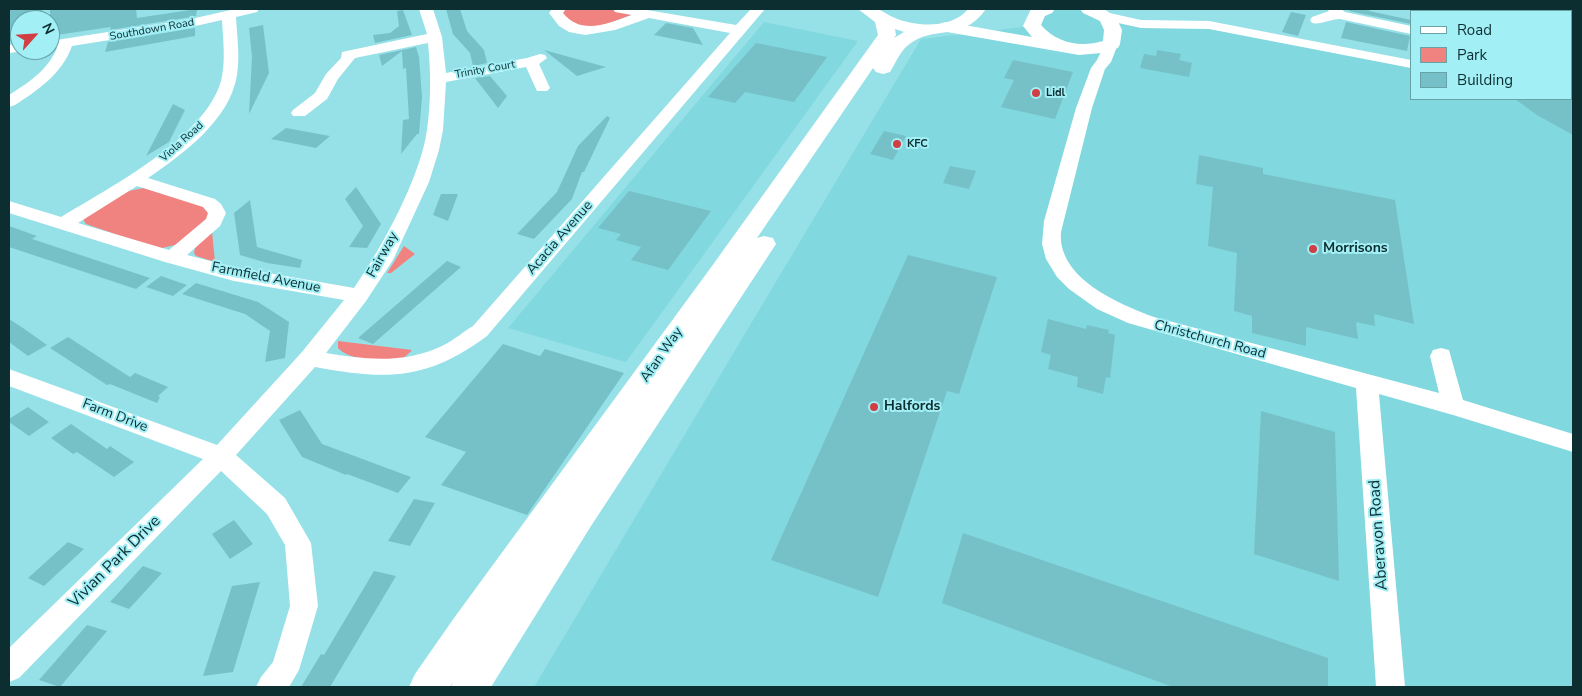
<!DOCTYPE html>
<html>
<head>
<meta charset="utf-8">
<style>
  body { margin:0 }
  #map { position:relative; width:1582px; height:696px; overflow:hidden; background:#96e1e8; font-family:"Nunito Sans",sans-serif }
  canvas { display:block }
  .frame { position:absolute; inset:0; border:10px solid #0d2e30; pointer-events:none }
  .legend { position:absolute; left:1410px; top:10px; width:162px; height:90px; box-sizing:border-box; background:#a3eff6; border:1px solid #67a2a7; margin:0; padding:6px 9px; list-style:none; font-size:15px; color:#0d2e30 }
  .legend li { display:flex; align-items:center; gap:10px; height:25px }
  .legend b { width:25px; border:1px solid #67a2a7 }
  .north { position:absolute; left:10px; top:10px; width:50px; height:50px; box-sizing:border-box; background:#a3eff6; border:1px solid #67a2a7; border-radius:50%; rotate:64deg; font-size:14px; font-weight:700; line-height:20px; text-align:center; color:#0d2e30 }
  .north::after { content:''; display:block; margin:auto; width:18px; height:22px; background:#cf3f44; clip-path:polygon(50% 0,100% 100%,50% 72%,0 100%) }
</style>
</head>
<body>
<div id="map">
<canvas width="1582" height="696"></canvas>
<div class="frame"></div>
<ul class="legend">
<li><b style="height:6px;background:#fff"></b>Road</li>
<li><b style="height:14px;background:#f0837f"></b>Park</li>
<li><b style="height:14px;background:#76c1c8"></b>Building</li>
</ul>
<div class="north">N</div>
</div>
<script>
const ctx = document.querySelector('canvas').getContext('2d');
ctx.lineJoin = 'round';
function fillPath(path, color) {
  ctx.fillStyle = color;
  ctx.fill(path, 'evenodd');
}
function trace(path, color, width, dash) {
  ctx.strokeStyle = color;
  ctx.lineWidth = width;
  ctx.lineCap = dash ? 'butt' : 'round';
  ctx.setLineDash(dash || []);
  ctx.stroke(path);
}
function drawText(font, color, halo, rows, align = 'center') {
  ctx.font = font + ' "Nunito Sans",sans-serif';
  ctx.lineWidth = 4;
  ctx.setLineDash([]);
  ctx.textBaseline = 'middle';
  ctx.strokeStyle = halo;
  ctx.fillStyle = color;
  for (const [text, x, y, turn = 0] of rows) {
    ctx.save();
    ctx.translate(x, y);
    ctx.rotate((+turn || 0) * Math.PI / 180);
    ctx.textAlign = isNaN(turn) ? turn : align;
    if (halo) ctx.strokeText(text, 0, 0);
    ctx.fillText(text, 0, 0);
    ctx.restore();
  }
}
fillPath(new Path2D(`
  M1082,9L1141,24L1209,25L1411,64V99H1571V11H1450V9H1573V687H534L921,39L1032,26L1042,10Z
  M764,22L858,41L626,362L508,328Z`), '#81d8de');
fillPath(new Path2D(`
  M565,9H610L629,12L631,15L599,27H577L561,12Z
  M144,188L203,206L207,209L209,218L179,244L158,249L86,224L84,221V216L123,192Z
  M212,231L215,262L196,256L194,253L195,248Z
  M404,246L415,254L391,273H387Z
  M338,341L412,350C409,353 406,357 402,358C386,362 349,361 338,348Z`), '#f0837f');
fillPath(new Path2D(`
  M9,9H44L32,20H20V32L9,43Z
  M50,9H136L137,18L197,9L196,16L191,17L110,30L111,27L50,36Z
  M446,9H460L467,31L484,50L487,63L473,66L470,53L453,34Z
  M1350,9H1370L1369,11L1411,20V24L1349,11Z
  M403,10L412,35L375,43L373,35L390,33L399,26L397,11Z
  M1291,12L1306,15L1298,36L1282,32Z
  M1346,22L1410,36L1407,51L1341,38Z
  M666,23L693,28L703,45L654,35Z
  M263,25L269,73L249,114L252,57L249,28Z
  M195,28V36L105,52L108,42Z
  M756,43L827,57L794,102L745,92L735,103L708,97Z
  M416,47L419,57L422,97L419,134H417L401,154L403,120L409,119L406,68L403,69L402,51L382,66L379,55Z
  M544,50L606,67L577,76Z
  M1157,50L1181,54L1179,60L1192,63L1189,77L1140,68L1144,54L1156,56Z
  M1013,60L1073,72L1055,119L1001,107L1014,80L1004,78Z
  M490,76L507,96L498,108L475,78Z
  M1515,99H1573V135L1537,115Z
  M173,104L185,110L169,142L146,156Z
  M607,116L610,118L584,172H582L572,199L534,239L517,234L557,192L578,146Z
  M286,128L330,136L316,148L271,139Z
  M884,131L906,136L893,160L870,154Z
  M1199,155L1263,168V174L1395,200L1414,324L1374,314L1375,326L1356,322L1358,339L1306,327V346L1252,333V316L1234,311L1237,253L1208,246L1213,187L1196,184Z
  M950,166L976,171L969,189L943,183Z
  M356,187L381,224L367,248L349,247L363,226L345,199Z
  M629,191L711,211L668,270L631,260L641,247L616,240L621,234L598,228Z
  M441,194H458L448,221L433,215Z
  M250,200L257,247L302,260L300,268L267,263L240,255L234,213Z
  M9,226L37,236L32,239L150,278L136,289L9,247Z
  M908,255L997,277L959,394L947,391L878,597L771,560Z
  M447,261L461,267L373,344L358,338Z
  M161,276L187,285L173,296L146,287Z
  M196,283L258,302L289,322L285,358L265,362L270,331L245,314L182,294Z
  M9,319L23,328L47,345L28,356L9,342Z
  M1048,319L1086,329L1087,325L1109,330L1108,333L1115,335L1110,378L1106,377L1103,394L1077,387L1078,377L1048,369L1051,355L1041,352Z
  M68,337L130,377L135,373L168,387L158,396L160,397L157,403L110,384L107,385L50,348Z
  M503,344L540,356L545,349L624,373L527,515L441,485L466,452L425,437Z
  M28,407L49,422L29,436L9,422V419Z
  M300,410L322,444L411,477L398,493L347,474L346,475L302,457L279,420Z
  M1261,411L1335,432L1339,581L1254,554Z
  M71,424L107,449L110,446L134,462L114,477L77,452L73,454L51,438Z
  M414,499L435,503L410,546L388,541Z
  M234,520L253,544L230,559L212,534Z
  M963,533L1328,658V687H1173L942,603Z
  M68,542L84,549L44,586L28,578Z
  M143,566L162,573L129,609L110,602Z
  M374,571L396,576L330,687H301L321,654L324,655Z
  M260,582L233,672L203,676L232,586Z
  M87,625L107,631L60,687L39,680Z`), '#76c1c8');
fillPath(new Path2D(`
  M235,9H259L257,12L236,17C237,36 240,56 237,75C230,120 183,154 148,178L215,199L221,204L226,213L220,226L187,255L234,267L354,288C382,247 420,179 427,130C431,101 431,72 428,43L355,58L338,79L327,99L305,116H293L291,113L293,110L315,93L326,74L341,58L342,52L427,34L419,9H433L442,37L446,73L527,58L540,54L545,55L547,58L539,64L550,88L547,91H537L526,67L446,82L443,130L439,150L429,182L393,260L366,301L326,353C366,360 406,364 444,345C454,340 463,332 473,326L730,33L649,18L615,30L585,35L569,32L559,26L549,13L552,9H566L563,13C581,36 609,23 632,15L615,12L613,9H641L736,25L751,9H765L487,336C426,381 387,380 315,367L236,455L285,498L311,543L318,606L299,670L289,687H256L261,677L273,662L290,606L285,545L267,514L221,471L19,678L9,682V648L203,459L9,386V369L217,445L302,352L344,300L234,281L165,262L9,213V201L61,217C109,188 205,138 221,81C226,61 223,40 222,20L191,27L72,46C62,74 38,90 15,105L9,107V95C28,83 48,70 57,48L50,49V41L191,19ZM137,186L203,207L208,213L206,219L169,250L78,223Z
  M1327,9H1341L1345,12L1411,26V34L1340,19C1330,19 1321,25 1312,23L1310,20L1312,17L1329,11Z
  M1105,12L1141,20L1209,21L1411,60V68L1209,29L1141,28L1100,19L1098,16L1100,13Z
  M1111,40L1116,41L1118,44L1111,62L1105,69L1092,108L1061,232C1057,278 1119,304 1154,317L1439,393L1430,356L1433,350L1441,348L1449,350L1463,400L1573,434V452L1453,415L1379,394L1405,687H1376L1356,388L1128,323L1097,309L1069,289L1057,277L1046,259L1042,244L1044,221L1076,108L1091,68L1097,60L1106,41Z
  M20,44V50L25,51L9,53V45Z`), '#fff');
fillPath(new Path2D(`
  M1031,9H1055L1052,13L1045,16L1041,25C1057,43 1080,48 1103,41L1104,30L1100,21L1083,13L1080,9H1104L1116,17L1122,30L1120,44L1118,48L1101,53L1079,55L947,32L941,31L938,27L941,23L947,22L1032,37L1023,26Z`), '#fff');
fillPath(new Path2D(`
  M858,9C863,9 873,7 878,9C883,11 889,16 895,18C917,27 952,29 968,9H986C961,44 934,23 907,46C900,52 895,64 890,72L883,74L876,72L873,68L757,238L764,236L773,238L776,244L591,526L491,687H451L453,682L450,687H409L415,674L454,618L712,266L878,35L875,22ZM895,29L904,32L894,38L896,35Z`), '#fff');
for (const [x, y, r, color] of [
  [1036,93,5,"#cf3f44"],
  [897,144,5,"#cf3f44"],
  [1313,249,5,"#cf3f44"],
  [874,407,5,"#cf3f44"]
]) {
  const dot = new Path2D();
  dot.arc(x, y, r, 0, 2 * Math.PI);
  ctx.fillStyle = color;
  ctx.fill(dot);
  trace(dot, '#a3eff6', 2);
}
drawText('11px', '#0d2e30', '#a3eff6', [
  ["Southdown Road",152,30,-10],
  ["Trinity Court",485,70,-10],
  ["Viola Road",182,142,-42]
]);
drawText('bold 11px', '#0d2e30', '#a3eff6', [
  ["Lidl",1046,93],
  ["KFC",907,144]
], 'left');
drawText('14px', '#0d2e30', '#a3eff6', [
  ["Acacia Avenue",560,238,-49],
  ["Fairway",383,255,-61],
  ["Farmfield Avenue",266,278,11],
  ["Christchurch Road",1210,340,15],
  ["Afan Way",662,355,-55],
  ["Farm Drive",115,416,21]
]);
drawText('bold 14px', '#0d2e30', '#a3eff6', [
  ["Morrisons",1323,249],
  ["Halfords",884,407]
], 'left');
drawText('16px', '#0d2e30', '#a3eff6', [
  ["Aberavon Road",1379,535,-94],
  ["Vivian Park Drive",115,562,-45]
]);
</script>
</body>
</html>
